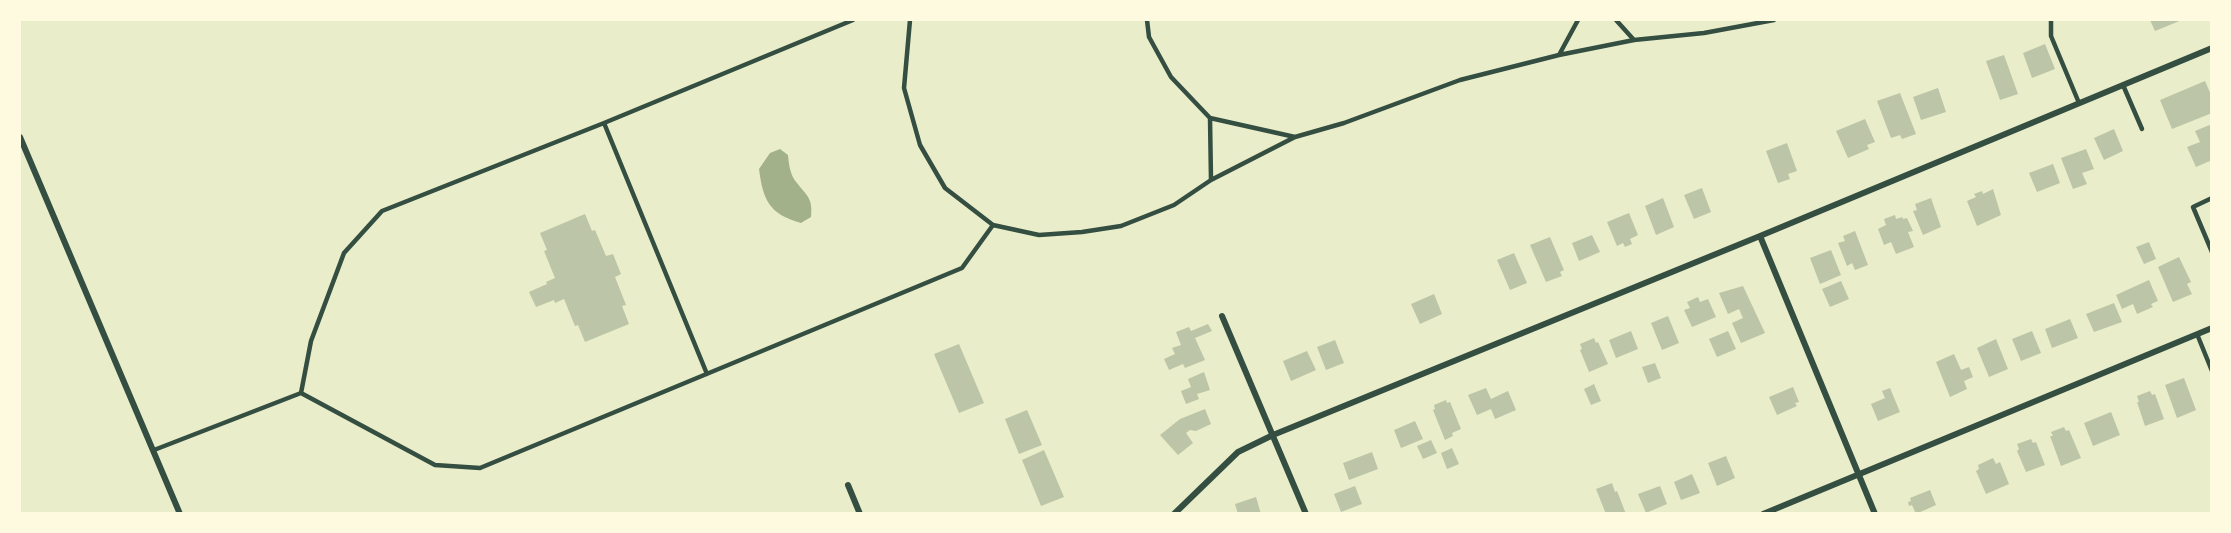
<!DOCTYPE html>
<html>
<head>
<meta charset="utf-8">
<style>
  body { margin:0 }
  #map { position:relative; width:2231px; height:533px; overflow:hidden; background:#e9edc9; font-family:Barlow,sans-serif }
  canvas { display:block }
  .frame { position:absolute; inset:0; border:21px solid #fefae0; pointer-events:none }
</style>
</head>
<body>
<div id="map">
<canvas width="2231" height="533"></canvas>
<div class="frame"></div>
</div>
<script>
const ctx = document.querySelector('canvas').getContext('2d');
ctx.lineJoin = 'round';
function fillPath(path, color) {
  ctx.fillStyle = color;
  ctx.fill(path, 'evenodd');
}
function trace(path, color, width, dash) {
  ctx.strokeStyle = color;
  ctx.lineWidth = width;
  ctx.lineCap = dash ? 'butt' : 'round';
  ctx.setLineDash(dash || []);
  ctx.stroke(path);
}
fillPath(new Path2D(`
  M780,149L788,155C789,165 790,175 797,183C807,196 813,198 811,217L801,223C769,214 763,200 759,169L770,153Z`), '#a3b18a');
fillPath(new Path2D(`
  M2150,20H2182L2155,31Z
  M2045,44L2055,69L2032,78L2023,53Z
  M2004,55L2018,94L2000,100L1986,61Z
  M2205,81L2212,97V113L2172,129L2160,100Z
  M1938,88L1946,112L1921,120L1913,97Z
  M1900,93L1916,134L1902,139L1900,135L1891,138L1877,101Z
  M1865,119L1875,142L1867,145L1869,149L1848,158L1836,131Z
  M2212,124V160L2196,167L2187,147L2200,142L2195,131Z
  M2114,129L2123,151L2104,160L2094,138Z
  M1787,143L1797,171L1788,174L1790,179L1778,183L1766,151Z
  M2086,149L2094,169L2082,173L2087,184L2073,189L2061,158Z
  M2053,164L2060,183L2037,192L2029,173Z
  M1702,188L1711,212L1694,219L1684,195Z
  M1993,189L2001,215L1977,226L1967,201L1976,197L1974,194L1982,191L1983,194Z
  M1663,198L1674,227L1656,235L1645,206Z
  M1931,198L1941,227L1923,235L1913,211L1917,210L1915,204Z
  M1629,213L1638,235L1630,239L1632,244L1625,247L1623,243L1617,246L1607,222Z
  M585,214L592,231L595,230L606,256L613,254L621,274L615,277L626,305L622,306L629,324L585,342L578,325L575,326L564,299L555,303L554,300L536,307L529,292L547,284L546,282L555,278L544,251L547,250L540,233Z
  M1895,215L1896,219L1902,217L1903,219L1907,218L1913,231L1908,232L1914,247L1896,254L1891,242L1884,245L1878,229L1886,225L1884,219Z
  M1855,231L1868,265L1855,270L1852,263L1847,266L1838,243L1845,241L1843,236Z
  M1592,235L1600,252L1579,261L1572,243Z
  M1550,237L1564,270L1560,272L1562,276L1546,282L1530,245Z
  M2149,242L2156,259L2144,264L2136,247Z
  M1831,250L1841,275L1820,284L1810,258Z
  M1514,253L1527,283L1510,290L1497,260Z
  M2179,257L2191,282L2187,284L2192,294L2173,302L2158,267Z
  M2149,280L2158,301L2151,304L2153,307L2137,314L2133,304L2122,309L2116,295Z
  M1841,281L1849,299L1830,307L1822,289Z
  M1743,286L1765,333L1741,343L1732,323L1743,318L1739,309L1728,314L1719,293Z
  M1434,294L1442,314L1420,324L1411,304Z
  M1698,297L1700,302L1708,299L1716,317L1692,327L1684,310L1690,308L1687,302Z
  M2114,303L2122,322L2094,332L2086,314Z
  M1668,316L1679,343L1662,350L1651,323Z
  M2070,319L2078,338L2052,348L2045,329Z
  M1208,324L1212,331L1195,338L1205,360L1185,368L1183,364L1169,370L1164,359L1175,354L1172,348L1181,345L1176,332L1189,327L1191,331Z
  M1631,331L1638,349L1616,358L1609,340Z
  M1728,331L1736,349L1717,357L1709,339Z
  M2032,331L2041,353L2021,361L2012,339Z
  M1594,338L1596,343L1598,342L1608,364L1589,372L1580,350L1582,349L1580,344Z
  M1996,339L2008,369L1989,377L1977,348Z
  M1335,340L1344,363L1326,370L1317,347Z
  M959,344L984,403L959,413L934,354Z
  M1307,351L1316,370L1291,381L1283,361Z
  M1954,354L1961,370L1969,367L1973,377L1964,381L1967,389L1950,397L1936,362Z
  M1655,363L1661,378L1648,383L1642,367Z
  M1204,372L1210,390L1197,394L1199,399L1186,404L1181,391L1191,387L1188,379Z
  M2184,378L2196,410L2177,418L2165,385Z
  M1594,384L1601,401L1591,405L1584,389Z
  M1793,387L1799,402L1795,403L1797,406L1777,415L1769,397Z
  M1486,388L1491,399L1508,391L1516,410L1495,419L1491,409L1477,415L1468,395Z
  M1890,388L1900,412L1878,421L1871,404L1885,398L1882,391Z
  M2150,391L2152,395L2155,394L2164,419L2145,426L2137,402H2139L2137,396Z
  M1446,400L1447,403L1450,402L1461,429L1452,433L1453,436L1445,440L1433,410L1435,409L1434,405Z
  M1205,409L1211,424L1196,431L1190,430L1186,433L1193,443L1178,455L1160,435L1180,419Z
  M1027,410L1042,445L1019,454L1005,419Z
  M2111,412L2120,435L2093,446L2084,423Z
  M1415,421L1423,439L1401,448L1394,430Z
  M2064,427L2066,431L2069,430L2081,458L2061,466L2050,436H2053L2051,432Z
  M2031,439L2033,443L2036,442L2045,465L2026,472L2017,451L2019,449L2017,444Z
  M1431,440L1437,453L1423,459L1417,446Z
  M1452,448L1459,464L1447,469L1441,453Z
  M1044,450L1064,497L1041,506L1022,460Z
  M1372,452L1378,469L1349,480L1343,463Z
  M1726,456L1735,478L1717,486L1708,463Z
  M1993,458L1996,464L2000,462L2009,484L1986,494L1976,471L1979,469L1978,465Z
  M1692,474L1700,493L1681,500L1674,482Z
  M1612,483L1615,492L1617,491L1626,514H1606L1596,489Z
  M1355,486L1362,504L1341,512L1334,494Z
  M1660,486L1667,504L1646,513L1638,494Z
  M1930,490L1936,505L1916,514L1912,505L1909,506L1908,502L1911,501L1910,498Z
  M1256,497L1261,514H1238L1235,504Z`), '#bcc5a7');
trace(new Path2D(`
  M910,20L904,88L920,145L945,188L993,225L1039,235L1082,232L1121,226L1174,205L1211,180L1295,137L1344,123L1460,80L1559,55L1634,40L1704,33L1774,20
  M1147,20L1149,37L1171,77L1210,118L1295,137
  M1616,20L1634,40
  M2051,20V36L2079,103
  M1559,55L1578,20
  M2123,85L2142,129
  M1210,118L1211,180
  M604,123L707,374
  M2212,198L2193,207L2212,252
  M2197,334L2212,371
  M301,393L311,341L344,253L382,211L604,123L853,20
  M154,450L301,393L435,465L480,468L962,268L993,225`), '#344e41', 4.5);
trace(new Path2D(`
  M20,137L180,514
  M1760,236L1875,514
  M1222,316L1306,514
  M848,485L860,514
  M1174,514L1238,452L1273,435L1760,236L2212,48
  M1763,514L2212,328`), '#344e41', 6);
</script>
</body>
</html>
